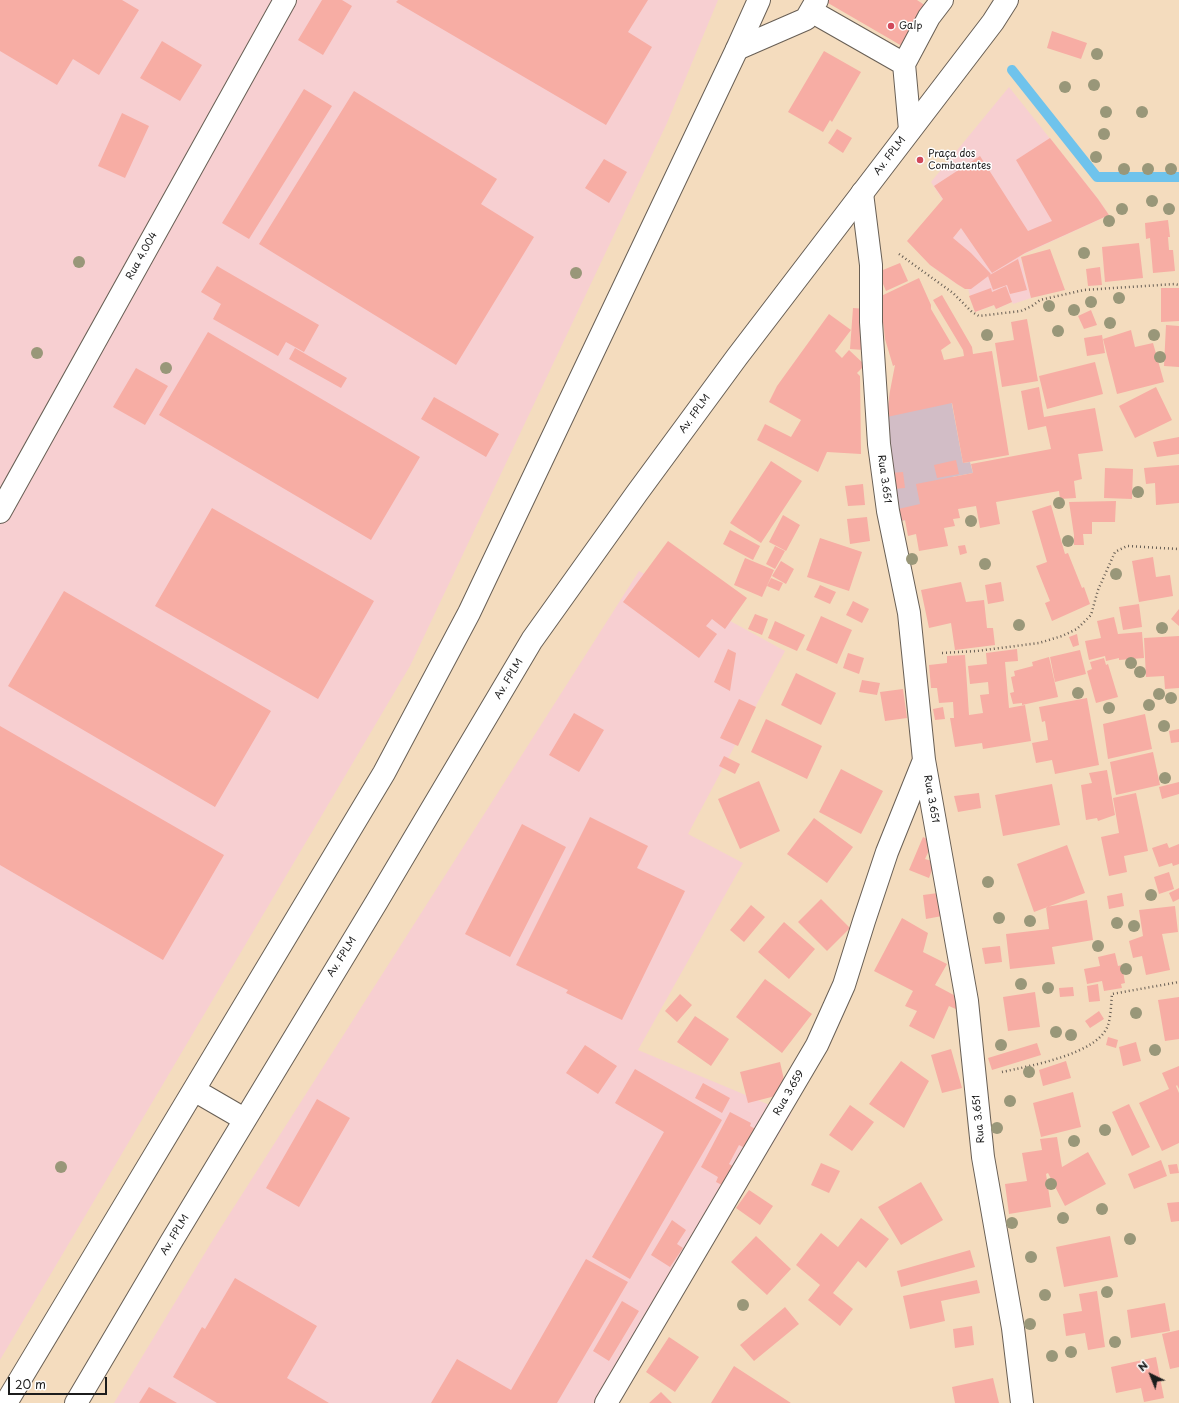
<!DOCTYPE html>
<html>
<head>
<meta charset="utf-8">
<style>
  body { margin:0 }
  #map { position:relative; width:1179px; height:1403px; overflow:hidden; background:#f4dcbe; font-family:"Playpen Sans",sans-serif }
  canvas { display:block }
  .north { position:absolute; left:1131px; top:1355px; width:40px; height:40px; -webkit-text-stroke:3px #fff; paint-order:stroke; rotate:317deg; font-size:11px; font-weight:700; line-height:16px; text-align:center; color:#1c1c1c }
  .north::after { content:''; display:block; margin:auto; width:14px; height:18px; background:#1c1c1c; clip-path:polygon(50% 0,100% 100%,50% 72%,0 100%) }
  .scale { position:absolute; left:8px; top:1377px; width:99px; height:18px; box-sizing:border-box; border:2px solid #1c1c1c; border-top:0; padding-left:5px; font-size:12px; line-height:14px; white-space:nowrap; color:#1c1c1c; -webkit-text-stroke:3px #fff; paint-order:stroke }
</style>
</head>
<body>
<div id="map">
<canvas width="1179" height="1403"></canvas>
<div class="north">N</div>
<div class="scale">20 m</div>
</div>
<script>
const ctx = document.querySelector('canvas').getContext('2d');
ctx.lineJoin = 'round';
function fillPath(path, color) {
  ctx.fillStyle = color;
  ctx.fill(path, 'evenodd');
}
function trace(path, color, width, dash) {
  ctx.strokeStyle = color;
  ctx.lineWidth = width;
  ctx.lineCap = dash ? 'butt' : 'round';
  ctx.setLineDash(dash || []);
  ctx.stroke(path);
}
function drawText(font, color, halo, rows, align = 'center') {
  ctx.font = font + ' "Playpen Sans",sans-serif';
  ctx.lineWidth = 3;
  ctx.setLineDash([]);
  ctx.textBaseline = 'middle';
  ctx.strokeStyle = halo;
  ctx.fillStyle = color;
  for (const [text, x, y, turn = 0] of rows) {
    ctx.save();
    ctx.translate(x, y);
    ctx.rotate((+turn || 0) * Math.PI / 180);
    ctx.textAlign = isNaN(turn) ? turn : align;
    if (halo) ctx.strokeText(text, 0, 0);
    ctx.fillText(text, 0, 0);
    ctx.restore();
  }
}
fillPath(new Path2D(`
  M0,0H718L667,123L410,666L0,1360Z
  M1009,87L1098,199L1109,215L1020,256L1031,298L1013,304L1012,302L996,309L994,305L975,312L968,289L957,284L930,265L961,228L931,182Z
  M639,571L785,651L688,834L743,863L638,1050L791,1114L614,1403H114L211,1243Z`), '#f7cfd1');
fillPath(new Path2D(`
  M947,378L963,463L970,462L973,473L952,477L958,510L896,522L887,417L890,391L929,385Z`), '#d2bdc6');
trace(new Path2D(`
  M1012,70L1097,177H1179`), '#6fc3ec', 10);
fillPath(new Path2D(`
  M0,0H122L139,10L99,75L73,59L57,85L0,51Z
  M322,0H342L352,6L323,55L298,40Z
  M398,0H648L628,32L652,47L606,125L396,2Z
  M829,0H917L926,6L902,46L828,3Z
  M1052,31L1087,43L1081,59L1047,48Z
  M162,41L202,65L180,101L140,78Z
  M824,51L861,72L832,122L830,120L823,132L788,112Z
  M304,89L332,106L249,239L222,223Z
  M354,91L497,179L481,204L534,237L456,365L259,244Z
  M122,113L149,126L125,178L98,166Z
  M837,129L852,138L843,153L828,143Z
  M1050,138L1098,199L1109,215L1025,253L992,273L961,228L953,238L971,253L991,274L971,289H965L957,284L930,265L907,241L943,199L934,186L980,156L1028,231L1052,221L1016,160Z
  M604,159L627,172L609,203L585,188Z
  M1168,220L1170,237H1168L1169,250H1173L1175,271L1153,273L1150,238L1146,239L1145,223Z
  M1139,243L1143,278L1105,282L1102,247Z
  M1050,249L1065,290L1031,298L1021,257Z
  M1018,259L1027,290L1010,294L1007,285L993,290L988,276Z
  M900,263L908,281L886,291L878,272Z
  M217,266L319,325L304,352L286,342L278,356L213,319L221,304L201,292Z
  M1100,267L1102,285L1088,286L1086,269Z
  M919,278L931,305V309L951,343L941,350L944,360L964,356L963,350L933,300L942,295L972,347L973,354L992,351L1009,455L963,463L952,403L887,417L890,391L895,365L893,366L885,339L884,329L879,297Z
  M1006,286L1012,302L996,309L994,305L975,312L969,296L991,288L992,292Z
  M1161,288H1179V321L1161,322Z
  M853,308L866,309L863,350L850,349Z
  M1091,310L1097,325L1084,329L1078,316Z
  M829,314L851,330L835,351L842,358L849,350L865,365L857,373L860,376L861,454L827,452L818,472L757,440L765,424L791,437L801,420L769,402L777,386Z
  M1027,319L1038,381L1002,387L995,343L1014,340L1011,322Z
  M1166,325L1179,326V367L1164,366Z
  M1131,330L1135,347L1153,343L1164,382L1117,394L1103,339Z
  M208,332L420,457L371,540L159,415Z
  M1102,335L1105,353L1087,356L1084,338Z
  M295,348L347,378L341,388L289,359Z
  M1095,362L1103,394L1047,409L1039,376Z
  M136,368L168,386L145,425L113,407Z
  M1039,387L1044,417L1095,408L1103,451L1078,454L1082,479L1074,481L1076,498L1060,499L1059,491L996,502L1000,524L980,528L976,506L958,509L960,518L953,519L955,526L944,528L948,546L919,551L916,534L908,536L905,520L896,522L894,510L920,504L916,484L973,473L971,464L1051,449L1046,426L1028,430L1021,391Z
  M1156,387L1172,420L1135,438L1119,406Z
  M434,397L499,434L486,457L421,419Z
  M1179,437V454L1157,457L1153,442Z
  M956,460L959,474L937,478L934,465Z
  M771,461L802,481L761,543L730,523Z
  M1179,465V503L1156,505L1155,483L1146,484L1144,468Z
  M1105,468L1133,469L1132,499L1104,498Z
  M903,472L905,488L893,489L891,473Z
  M863,484L865,505L848,506L845,486Z
  M1116,501L1115,522H1092V534H1083L1084,545H1074V535L1069,502Z
  M1051,505L1065,554L1068,553L1082,588L1084,587L1090,604L1052,621L1045,603L1050,601L1036,566L1047,562L1032,511Z
  M212,508L374,601L318,699L155,606Z
  M783,515L800,525L786,551L769,542Z
  M867,517L870,541L850,544L847,519Z
  M730,530L760,546L753,560L723,544Z
  M820,538L862,552L849,591L807,577Z
  M668,541L747,598L725,629L712,619L706,626L717,634L699,658L623,602Z
  M965,545L967,553L960,555L958,546Z
  M775,546L785,551L775,569L766,564Z
  M1153,557L1156,577L1170,575L1173,596L1139,602L1132,561Z
  M745,558L774,570L762,597L734,585Z
  M781,561L794,569L786,584L772,576Z
  M771,578L783,583L779,591L767,586Z
  M961,582L966,602L984,600L987,628H993L995,645L955,650L951,623L929,628L921,590Z
  M1001,582L1004,601L988,604L985,585Z
  M820,585L836,592L830,604L814,597Z
  M64,591L271,711L215,807L8,686Z
  M853,601L869,609L862,623L846,615Z
  M1139,604L1142,627L1123,630L1119,607Z
  M1179,609V626L1171,619Z
  M755,614L768,619L762,635L748,629Z
  M821,616L852,630L837,664L806,650Z
  M1114,617L1118,634L1142,632L1144,658L1119,660V658L1106,661L1105,656L1089,660L1085,641L1101,638L1097,621Z
  M775,621L805,635L797,651L768,638Z
  M1077,634L1079,645L1073,647L1069,637Z
  M1179,636V688L1165,689L1164,676L1146,677L1144,638Z
  M728,649L736,653L730,691L714,682Z
  M1017,649L1018,661L1005,662L1009,708L1025,705L1031,741L983,749L982,743L955,747L950,718H954L953,702L939,703L937,688H931L929,665L947,663V656L965,655L969,715L983,713L980,695L989,694L988,682L970,684L968,666L987,664L986,653Z
  M1080,650L1086,674L1055,682L1050,657Z
  M848,653L864,658L859,674L843,668Z
  M1049,657L1058,697L1022,705V703L1013,704L1010,693L1014,692L1011,677L1015,676L1014,671L1033,666L1032,662Z
  M1104,658L1106,665L1108,664L1118,697L1096,703L1087,671L1092,669L1090,662Z
  M796,673L836,693L821,725L781,705Z
  M862,680L880,683L877,695L859,692Z
  M903,689L907,718L885,721L880,692Z
  M1087,698L1099,765L1055,774L1052,760L1036,763L1032,743L1048,740L1045,721L1042,722L1039,707Z
  M739,699L756,707L738,746L720,738Z
  M943,707L945,719L935,720L933,709Z
  M574,713L604,730L579,772L549,755Z
  M1145,714L1152,749L1108,759L1103,724Z
  M766,719L822,746L807,779L751,752Z
  M0,726L224,855L163,960L0,865Z
  M1179,729V742L1171,743L1169,731Z
  M1153,752L1160,785L1116,795L1110,762Z
  M724,756L740,764L735,774L719,766Z
  M841,769L883,791L861,834L819,812Z
  M1107,770L1115,815L1098,821L1097,818L1086,820L1081,785L1092,783L1089,773Z
  M759,781L780,831L740,849L718,799Z
  M1179,782V794L1162,799L1159,787Z
  M1052,784L1060,825L1003,836L995,795Z
  M979,793L981,808L958,812L954,796Z
  M1136,793L1148,851L1124,856L1127,872L1109,876L1101,837L1119,833L1113,798Z
  M590,817L648,846L637,868L685,891L622,1020L566,993L568,990L516,965Z
  M814,818L853,847L827,883L787,854Z
  M522,824L566,847L510,957L465,934Z
  M923,837L933,842L925,859L935,862L929,878L909,870Z
  M1167,843L1169,848L1179,844V864L1173,866L1172,863L1159,867L1152,848Z
  M1067,845L1085,893L1034,912L1017,864Z
  M1169,872L1174,889L1159,894L1154,877Z
  M1179,888V899L1173,902L1169,893Z
  M938,893L942,916L926,919L923,895Z
  M1122,893L1124,906L1109,909L1107,896Z
  M821,899L850,928L827,951L798,922Z
  M1087,900L1093,940L1052,947L1055,964L1010,969L1006,934L1049,929L1046,907Z
  M751,905L765,917L744,942L730,930Z
  M1175,906L1178,932L1162,934L1170,970L1146,975L1142,956L1133,958L1129,941L1143,936L1139,910Z
  M902,918L928,933L923,952L947,964L935,985L965,1001L958,1010L949,1006L934,1039L909,1026L917,1011L905,1006L913,991L874,971Z
  M784,922L815,949L789,979L758,952Z
  M1000,946L1002,962L985,964L982,948Z
  M1115,953L1118,966L1122,965L1125,983L1121,984L1122,988L1104,991L1102,981L1087,984L1084,969L1100,966L1098,957Z
  M765,979L812,1014L782,1053L736,1017Z
  M1098,984L1100,1001L1089,1002L1087,986Z
  M1073,987L1074,996L1060,997L1059,988Z
  M1035,992L1040,1027L1008,1031L1003,997Z
  M680,994L692,1005L677,1022L665,1011Z
  M1179,997V1039L1165,1041L1158,1000Z
  M1099,1011L1104,1019L1090,1028L1085,1021Z
  M695,1016L729,1039L711,1066L677,1042Z
  M1108,1037L1118,1040L1116,1048L1106,1045Z
  M1136,1042L1141,1061L1123,1066L1119,1047Z
  M1037,1043L1041,1055L992,1070L988,1058Z
  M585,1045L617,1066L598,1094L566,1073Z
  M951,1049L962,1088L942,1093L931,1055Z
  M901,1061L929,1081L904,1128L869,1104Z
  M1066,1061L1071,1078L1043,1086L1039,1070Z
  M780,1062L787,1093L748,1103L740,1072Z
  M1179,1066V1089L1177,1085L1176,1086L1179,1093V1143L1162,1151L1139,1103L1169,1089L1162,1073Z
  M635,1069L722,1120L630,1279L592,1257L664,1132L615,1103Z
  M703,1083L730,1098L722,1113L695,1098Z
  M1073,1092L1081,1127L1041,1137L1033,1103Z
  M317,1099L350,1118L299,1207L266,1188Z
  M1129,1104L1150,1147L1132,1156L1112,1112Z
  M850,1105L874,1122L852,1151L829,1135Z
  M730,1112L751,1123L750,1126L757,1130L747,1149L739,1145L729,1164L734,1167L724,1186L716,1182L718,1177L701,1167Z
  M1057,1137L1062,1167L1088,1152L1106,1184L1065,1206L1048,1173L1046,1174L1051,1207L1009,1214L1005,1184L1027,1181L1022,1153L1042,1150L1040,1139Z
  M1161,1160L1167,1176L1134,1189L1128,1174Z
  M821,1163L840,1171L829,1193L811,1185Z
  M1177,1164L1179,1173L1170,1174L1168,1165Z
  M921,1182L943,1220L901,1245L878,1207Z
  M749,1190L773,1206L760,1225L736,1208Z
  M1179,1202V1221L1171,1222L1167,1203Z
  M861,1218L889,1239L866,1268L858,1261L833,1293L853,1309L840,1326L808,1300L820,1285L796,1265L821,1233L838,1247Z
  M672,1220L686,1230L677,1244L683,1248L670,1267L651,1255Z
  M756,1236L791,1269L767,1295L731,1262Z
  M1110,1236L1118,1277L1064,1287L1056,1247Z
  M970,1250L975,1267L901,1287L897,1271Z
  M586,1259L628,1282L557,1403H431L457,1359L511,1390Z
  M235,1278L317,1326L287,1378L329,1403H217L173,1377L202,1327L205,1329Z
  M977,1280L980,1293L941,1301L945,1321L910,1329L903,1296Z
  M1097,1291L1105,1347L1088,1350L1085,1333L1066,1336L1063,1314L1082,1311L1079,1294Z
  M622,1301L639,1311L609,1361L593,1351Z
  M1165,1303L1170,1331L1131,1338L1127,1310Z
  M785,1307L799,1324L754,1361L740,1345Z
  M972,1326L974,1345L955,1348L953,1329Z
  M1179,1330V1367L1170,1369L1162,1334Z
  M669,1337L699,1357L675,1392L646,1372Z
  M1156,1357L1164,1398L1144,1402L1141,1388L1116,1393L1111,1367Z
  M734,1366L791,1403H711Z
  M993,1378L999,1403H955L952,1387Z
  M149,1387L177,1403H139Z
  M661,1392L672,1403H649Z`), '#f7ada4');
const minor = new Path2D(`
  M811,11L904,64
  M737,49L806,19L817,0
  M910,130L904,64L929,17L942,0
  M862,193L871,265V322L879,444L888,511L909,613L924,760L967,1001L983,1157L1013,1328L1022,1403
  M0,512L285,0
  M606,1403L817,1045L844,985L864,921L887,852L924,760`);
const major = new Path2D(`
  M194,1090L244,1119
  M6,1403L384,773L469,613L737,49L759,0
  M76,1403L171,1242L376,903L532,640L637,493L737,357L993,22L1007,0`);
trace(minor, '#685f55', 24);
trace(major, '#685f55', 24);
trace(new Path2D(`
  M899,254L953,293L972,312L979,316L1021,311L1032,306L1040,300L1084,290L1175,284L1179,285
  M942,653L977,651L1039,643L1062,636L1077,629L1091,615L1098,590L1115,552L1127,546L1179,549
  M1002,1072C1029,1066 1099,1054 1108,1025C1111,1016 1111,1004 1112,994L1179,982`), '#685f55', 2.5, [1, 3]);
trace(minor, '#fff', 22);
trace(major, '#fff', 22);
ctx.fillStyle = '#999779';
for (const [x, y] of [
  [1097,54],
  [1094,85],
  [1065,87],
  [1106,112],
  [1142,112],
  [1104,134],
  [1096,157],
  [1124,169],
  [1148,169],
  [1171,169],
  [1152,201],
  [1122,209],
  [1169,209],
  [1109,221],
  [1084,253],
  [79,262],
  [576,273],
  [1119,298],
  [1091,302],
  [1049,306],
  [1074,310],
  [1110,323],
  [1058,331],
  [987,335],
  [1154,335],
  [37,353],
  [1160,357],
  [166,368],
  [1138,492],
  [1059,503],
  [971,521],
  [1068,541],
  [912,559],
  [985,564],
  [1116,574],
  [1019,625],
  [1162,628],
  [1131,663],
  [1140,672],
  [1078,693],
  [1159,694],
  [1171,698],
  [1149,705],
  [1109,708],
  [1164,726],
  [1165,778],
  [988,882],
  [1151,895],
  [999,918],
  [1030,921],
  [1117,923],
  [1134,926],
  [1098,946],
  [1126,969],
  [1021,984],
  [1048,988],
  [1136,1013],
  [1056,1032],
  [1071,1035],
  [1001,1045],
  [1155,1050],
  [1029,1072],
  [1010,1101],
  [997,1128],
  [1105,1130],
  [1074,1141],
  [61,1167],
  [1051,1184],
  [1102,1209],
  [1063,1218],
  [1012,1223],
  [1130,1239],
  [1031,1257],
  [1107,1292],
  [1045,1295],
  [743,1305],
  [1030,1324],
  [1115,1342],
  [1071,1352],
  [1052,1356]
]) {
  ctx.beginPath();
  ctx.arc(x, y, 6, 0, 2 * Math.PI);
  ctx.fill();
}
for (const [x, y, r, color] of [
  [891,26,4,"#d1495b"],
  [920,160,4,"#d1495b"]
]) {
  const dot = new Path2D();
  dot.arc(x, y, r, 0, 2 * Math.PI);
  ctx.fillStyle = color;
  ctx.fill(dot);
  trace(dot, '#fff', 1.5);
}
drawText('10px', '#1c1c1c', '#fff', [
  ["Galp",899,26],
  ["Praça dos",928,154],
  ["Combatentes",928,166]
], 'left');
drawText('10px', '#1c1c1c', '#fff', [
  ["Av. FPLM",890,156,-53],
  ["Rua 4.004",142,256,-61],
  ["Av. FPLM",695,414,-54],
  ["Rua 3.651",884,479,82],
  ["Av. FPLM",509,679,-59],
  ["Rua 3.651",931,799,80],
  ["Av. FPLM",342,957,-58],
  ["Rua 3.659",789,1093,-60],
  ["Rua 3.651",979,1119,-96],
  ["Av. FPLM",175,1235,-59]
]);
</script>
</body>
</html>
